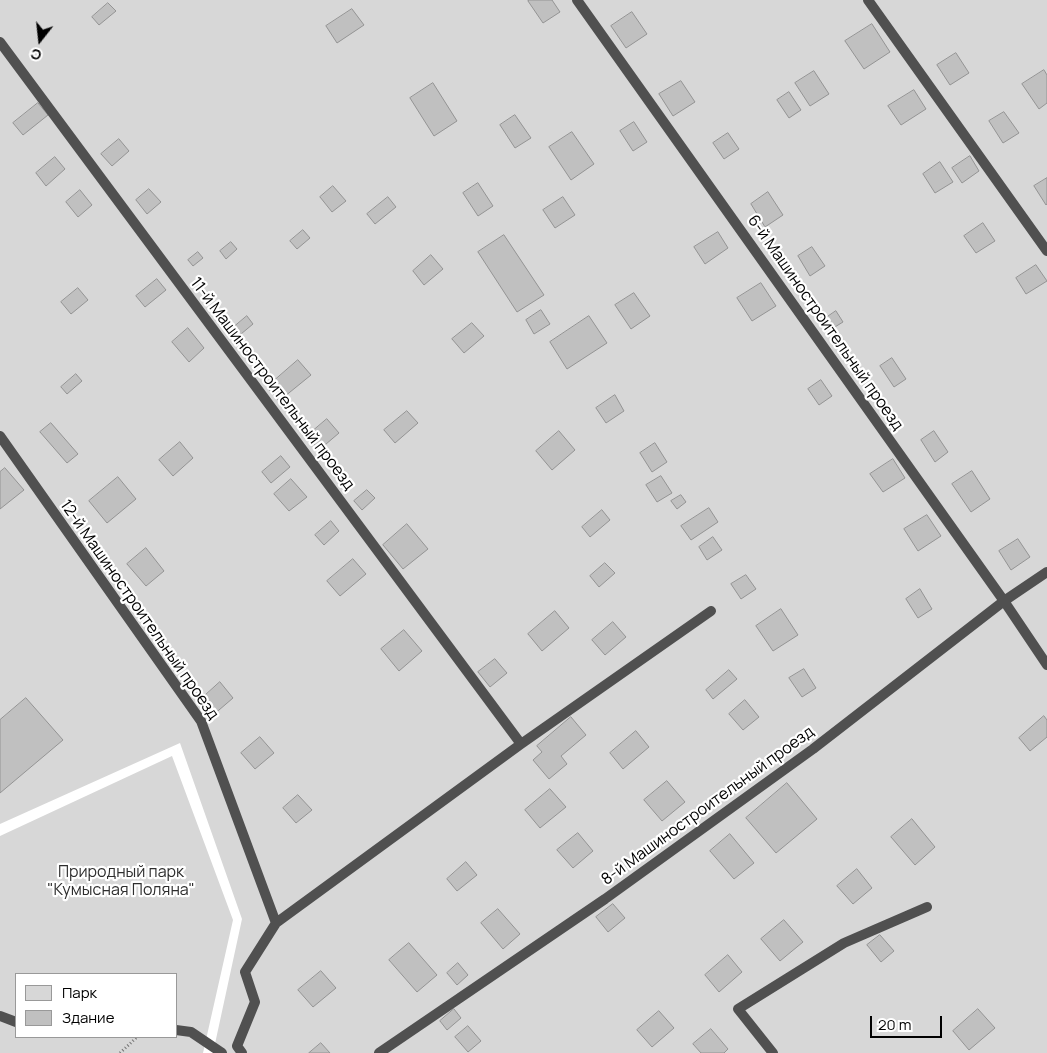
<!DOCTYPE html>
<html>
<head>
<meta charset="utf-8">
<style>
  body { margin:0 }
  #map { position:relative; width:1047px; height:1053px; overflow:hidden; background:#fff; font-family:Manrope,sans-serif }
  canvas { display:block }
  .legend { position:absolute; left:15px; top:973px; width:162px; height:65px; box-sizing:border-box; background:#fff; border:1px solid #999; margin:0; padding:6px 9px; list-style:none; font-size:15px; color:#000 }
  .legend li { display:flex; align-items:center; gap:10px; height:25px }
  .legend b { width:25px; border:1px solid #999 }
  .north { position:absolute; left:15px; top:15px; width:50px; height:50px; -webkit-text-stroke:4px #fff; paint-order:stroke; rotate:196deg; font-size:14px; font-weight:700; line-height:20px; text-align:center; color:#000 }
  .north::after { content:''; display:block; margin:auto; width:18px; height:22px; background:#000; clip-path:polygon(50% 0,100% 100%,50% 72%,0 100%) }
  .scale { position:absolute; left:870px; top:1016px; width:72px; height:22px; box-sizing:border-box; border:2px solid #000; border-top:0; padding-left:6px; font-size:15px; line-height:18px; white-space:nowrap; color:#000; -webkit-text-stroke:4px #fff; paint-order:stroke }
</style>
</head>
<body>
<div id="map">
<canvas width="1047" height="1053"></canvas>
<ul class="legend">
<li><b style="height:14px;background:#d7d7d7"></b>Парк</li>
<li><b style="height:14px;background:#c0c0c0"></b>Здание</li>
</ul>
<div class="north">С</div>
<div class="scale">20 m</div>
</div>
<script>
const ctx = document.querySelector('canvas').getContext('2d');
ctx.lineJoin = 'round';
function fillPath(path, color) {
  ctx.fillStyle = color;
  ctx.fill(path, 'evenodd');
}
function trace(path, color, width, dash) {
  ctx.strokeStyle = color;
  ctx.lineWidth = width;
  ctx.lineCap = dash ? 'butt' : 'round';
  ctx.setLineDash(dash || []);
  ctx.stroke(path);
}
function drawText(font, color, halo, rows, align = 'center') {
  ctx.font = font + ' Manrope,sans-serif';
  ctx.lineWidth = 4.5;
  ctx.setLineDash([]);
  ctx.textBaseline = 'middle';
  ctx.strokeStyle = halo;
  ctx.fillStyle = color;
  for (const [text, x, y, turn = 0] of rows) {
    ctx.save();
    ctx.translate(x, y);
    ctx.rotate((+turn || 0) * Math.PI / 180);
    ctx.textAlign = isNaN(turn) ? turn : align;
    if (halo) ctx.strokeText(text, 0, 0);
    ctx.fillText(text, 0, 0);
    ctx.restore();
  }
}
fillPath(new Path2D(`
  M0,0H1047V1053H213L242,919L180,743L0,824Z
  M172,756L233,920L203,1053H0V836ZM16,974H176V1037H16Z`), '#d7d7d7');
const building = new Path2D(`
  M530,0H552L560,12L543,23L528,1Z
  M108,3L116,11L99,25L92,17Z
  M352,9L364,25L337,43L326,26Z
  M632,12L647,34L626,48L611,26Z
  M872,24L890,52L864,69L845,41Z
  M956,53L969,73L950,85L937,65Z
  M1044,70L1047,75V103L1039,109L1022,84Z
  M814,71L829,94L810,106L795,83Z
  M681,81L695,102L673,116L659,94Z
  M433,83L457,121L434,136L410,98Z
  M914,90L926,109L901,125L888,106Z
  M789,92L801,110L789,118L777,100Z
  M38,103L48,115L23,135L13,123Z
  M1004,112L1019,133L1003,143L989,121Z
  M515,115L531,138L515,148L500,125Z
  M634,122L647,142L633,151L620,131Z
  M572,132L594,164L571,180L549,147Z
  M728,133L739,149L724,159L713,143Z
  M119,139L129,151L112,166L101,154Z
  M970,156L979,171L962,183L952,168Z
  M55,157L65,169L46,186L36,173Z
  M940,162L953,182L935,193L923,174Z
  M1047,178V204L1046,205L1034,186Z
  M478,183L493,206L478,216L463,193Z
  M333,186L346,201L332,212L320,197Z
  M149,189L161,202L147,214L136,200Z
  M80,190L92,205L78,217L66,202Z
  M768,192L783,215L765,227L751,204Z
  M388,197L396,207L375,224L367,214Z
  M563,197L575,215L555,228L543,210Z
  M983,223L995,241L976,253L964,236Z
  M303,230L310,238L297,249L290,241Z
  M718,232L728,248L705,264L694,247Z
  M504,235L544,295L517,312L478,252Z
  M231,242L237,249L226,259L220,251Z
  M812,247L825,266L810,276L798,256Z
  M198,252L203,258L193,266L188,260Z
  M431,255L443,269L424,285L413,271Z
  M1036,265L1047,281L1026,294L1016,278Z
  M157,279L166,290L145,307L136,296Z
  M761,283L776,306L752,321L737,298Z
  M78,288L88,300L71,314L61,302Z
  M634,293L650,316L631,329L615,305Z
  M541,310L550,324L534,334L526,320Z
  M836,311L843,322L830,330L823,320Z
  M247,316L253,324L241,334L234,327Z
  M589,316L607,343L567,369L550,342Z
  M472,323L484,336L464,353L452,339Z
  M188,328L204,348L189,362L172,342Z
  M892,358L906,379L894,387L880,366Z
  M298,360L311,375L279,401L267,387Z
  M76,374L82,381L67,394L61,387Z
  M821,380L832,396L819,405L808,389Z
  M615,395L624,411L606,423L596,408Z
  M407,411L418,423L395,443L384,430Z
  M327,419L339,433L319,450L307,436Z
  M51,423L78,454L67,463L40,432Z
  M559,431L575,450L552,470L536,451Z
  M934,431L948,452L935,462L921,440Z
  M180,442L193,458L173,476L159,460Z
  M655,443L667,462L652,472L640,453Z
  M281,456L290,467L271,483L262,472Z
  M893,459L905,478L883,492L870,474Z
  M5,468L24,490L0,509V472Z
  M972,471L990,499L971,512L952,484Z
  M661,476L672,493L657,502L646,485Z
  M118,477L136,499L107,523L89,501Z
  M291,479L307,497L289,511L274,494Z
  M367,490L375,498L362,510L354,501Z
  M681,495L686,502L677,509L671,501Z
  M709,508L718,522L691,540L681,526Z
  M602,510L610,520L590,537L582,527Z
  M927,515L941,536L918,551L904,529Z
  M331,521L339,531L324,545L315,535Z
  M407,524L428,549L403,569L383,545Z
  M713,537L722,550L707,560L699,547Z
  M1018,539L1030,557L1011,570L999,551Z
  M146,548L164,571L146,586L127,564Z
  M353,559L366,574L340,596L327,581Z
  M605,563L615,573L599,587L590,576Z
  M746,575L756,589L741,599L731,584Z
  M920,589L932,609L918,618L906,599Z
  M781,609L798,635L773,651L756,626Z
  M555,611L569,628L542,651L528,634Z
  M613,622L626,637L605,655L592,640Z
  M404,630L422,651L399,671L381,649Z
  M495,659L507,673L490,687L478,672Z
  M804,669L816,688L802,697L789,678Z
  M729,670L737,679L713,699L706,690Z
  M220,682L233,698L212,716L199,701Z
  M26,698L63,740L0,793V720Z
  M745,700L759,717L743,730L729,714Z
  M1044,716L1047,720V737L1030,751L1019,738Z
  M571,717L586,735L561,756L567,764L549,779L533,760L542,752L537,746Z
  M636,731L649,747L623,769L610,753Z
  M260,737L274,753L255,769L241,753Z
  M667,781L685,802L662,821L644,800Z
  M787,783L817,819L776,853L746,818Z
  M550,789L566,807L540,828L525,810Z
  M298,795L312,810L296,823L283,808Z
  M912,819L935,847L915,865L891,837Z
  M578,833L593,851L573,868L557,850Z
  M730,834L754,863L734,879L710,851Z
  M466,862L477,875L457,891L447,879Z
  M857,869L872,888L853,904L837,886Z
  M613,904L625,918L608,932L596,917Z
  M498,909L520,934L503,949L481,923Z
  M784,920L803,942L780,961L761,939Z
  M880,935L894,951L881,962L867,945Z
  M409,943L437,975L417,992L389,960Z
  M728,955L742,972L719,992L705,975Z
  M458,963L468,975L457,985L447,973Z
  M321,971L336,988L313,1007L298,990Z
  M454,1009L461,1018L447,1030L440,1021Z
  M978,1009L995,1028L969,1050L953,1031Z
  M659,1011L674,1028L652,1047L637,1030Z
  M468,1026L481,1041L468,1052L455,1037Z
  M711,1029L728,1049L724,1053H701L693,1044Z
  M321,1043L330,1053H309Z`);
fillPath(building, '#c0c0c0');
trace(building, '#949494', 1);
trace(new Path2D(`
  M120,1053L137,1037`), '#727272', 3, [1, 2.5]);
trace(new Path2D(`
  M577,0L1004,601L1047,665
  M868,0L1047,251
  M0,42L521,744
  M0,436L201,721L276,923
  M0,1016L16,1022
  M176,1030L191,1032L222,1053
  M242,1053L237,1046L255,1002L245,972L276,923L521,744L711,611
  M379,1053L605,899L813,749L1004,601L1047,572
  M773,1053L738,1009L844,943L927,907`), '#505050', 10);
drawText('16px', '#000', '#fff', [
  ["6-й Машиностроительный проезд",825,323,55],
  ["11-й Машиностроительный проезд",272,384,53],
  ["12-й Машиностроительный проезд",139,610,55],
  ["8-й Машиностроительный проезд",708,806,-36]
]);
drawText('16px', '#2e2e2e', '#fff', [
  ["Природный парк",121,873],
  ["\"Кумысная Поляна\"",121,891]
]);
</script>
</body>
</html>
